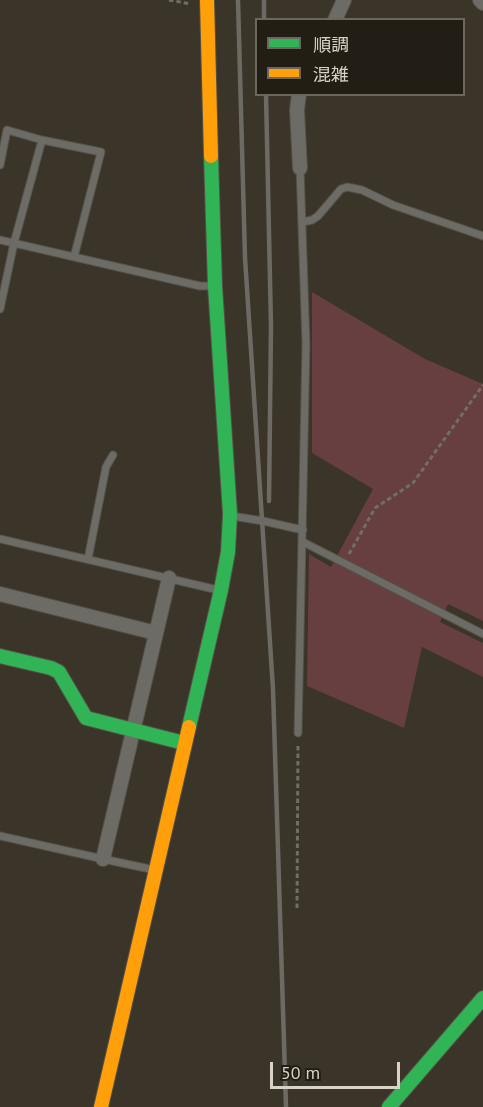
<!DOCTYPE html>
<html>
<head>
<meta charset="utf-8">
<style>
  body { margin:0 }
  #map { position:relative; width:483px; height:1107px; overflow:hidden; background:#3a3429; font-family:"PT Sans","Noto Sans JP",sans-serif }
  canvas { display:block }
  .legend { position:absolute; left:255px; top:18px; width:210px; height:78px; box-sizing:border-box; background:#231e15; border:2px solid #6c665c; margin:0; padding:8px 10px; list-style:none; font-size:18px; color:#d9d2c6 }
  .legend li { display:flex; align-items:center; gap:12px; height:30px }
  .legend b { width:30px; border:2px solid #6c665c }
  .scale { position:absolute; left:270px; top:1062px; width:130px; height:27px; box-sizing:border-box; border:3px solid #d9d2c6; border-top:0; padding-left:8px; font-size:18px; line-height:21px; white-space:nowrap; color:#d9d2c6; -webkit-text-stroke:4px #231e15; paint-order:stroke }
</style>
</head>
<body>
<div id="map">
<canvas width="483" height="1107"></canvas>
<ul class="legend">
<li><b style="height:8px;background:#30b455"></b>順調</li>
<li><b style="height:8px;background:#ff9f0a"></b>混雑</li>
</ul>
<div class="scale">50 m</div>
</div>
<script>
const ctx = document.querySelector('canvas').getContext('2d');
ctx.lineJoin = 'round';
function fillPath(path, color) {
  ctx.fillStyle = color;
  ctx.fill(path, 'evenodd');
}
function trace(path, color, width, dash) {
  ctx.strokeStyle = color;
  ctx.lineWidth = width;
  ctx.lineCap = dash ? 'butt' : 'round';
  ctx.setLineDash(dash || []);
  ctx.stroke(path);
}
fillPath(new Path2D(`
  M312,292L425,359L483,384V621L448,604L440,622L483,643V677L422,647L404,728L307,686L309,554L331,567L373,489L312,453Z`), '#673f41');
const lane = new Path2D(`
  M0,165L7,130L42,140L101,152L74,257
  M303,222L312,220L318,216L341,189L347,187L362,190L393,205L483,236
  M0,240L200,286H212
  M0,309L14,243L42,140
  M232,516L263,521L303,530
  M0,539L218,590
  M303,542L483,634
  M88,559L106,467L113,455
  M298,733L306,344L300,168
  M0,836L103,859L155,870`);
const street = new Path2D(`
  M480,0L483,3
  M335,20L344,0
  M299,94L297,110L300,168
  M0,594L156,633
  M103,859L169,578`);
const fast = new Path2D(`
  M0,656L51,668L59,672L86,718L184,743
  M189,727L221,590L228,552L230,514L215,286L211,156
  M389,1107L483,998`);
const slow = new Path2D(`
  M207,0L211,156
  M101,1107L189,727`);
trace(lane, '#555047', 9);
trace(street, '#555047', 16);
trace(fast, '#555047', 16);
trace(slow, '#555047', 16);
trace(new Path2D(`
  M169,0L191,4
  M349,554L375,508L413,483L483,385
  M297,908L298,744`), '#706e68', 3, [4.5, 3]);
trace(lane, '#6d6b65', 7);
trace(street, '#6d6b65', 14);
trace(fast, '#30b455', 14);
trace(slow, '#ff9f0a', 14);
trace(new Path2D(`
  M238,0L245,258L273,689L286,1107
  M264,0V20
  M266,94L271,326L269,501`), '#6d6a64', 4.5);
</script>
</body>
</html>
